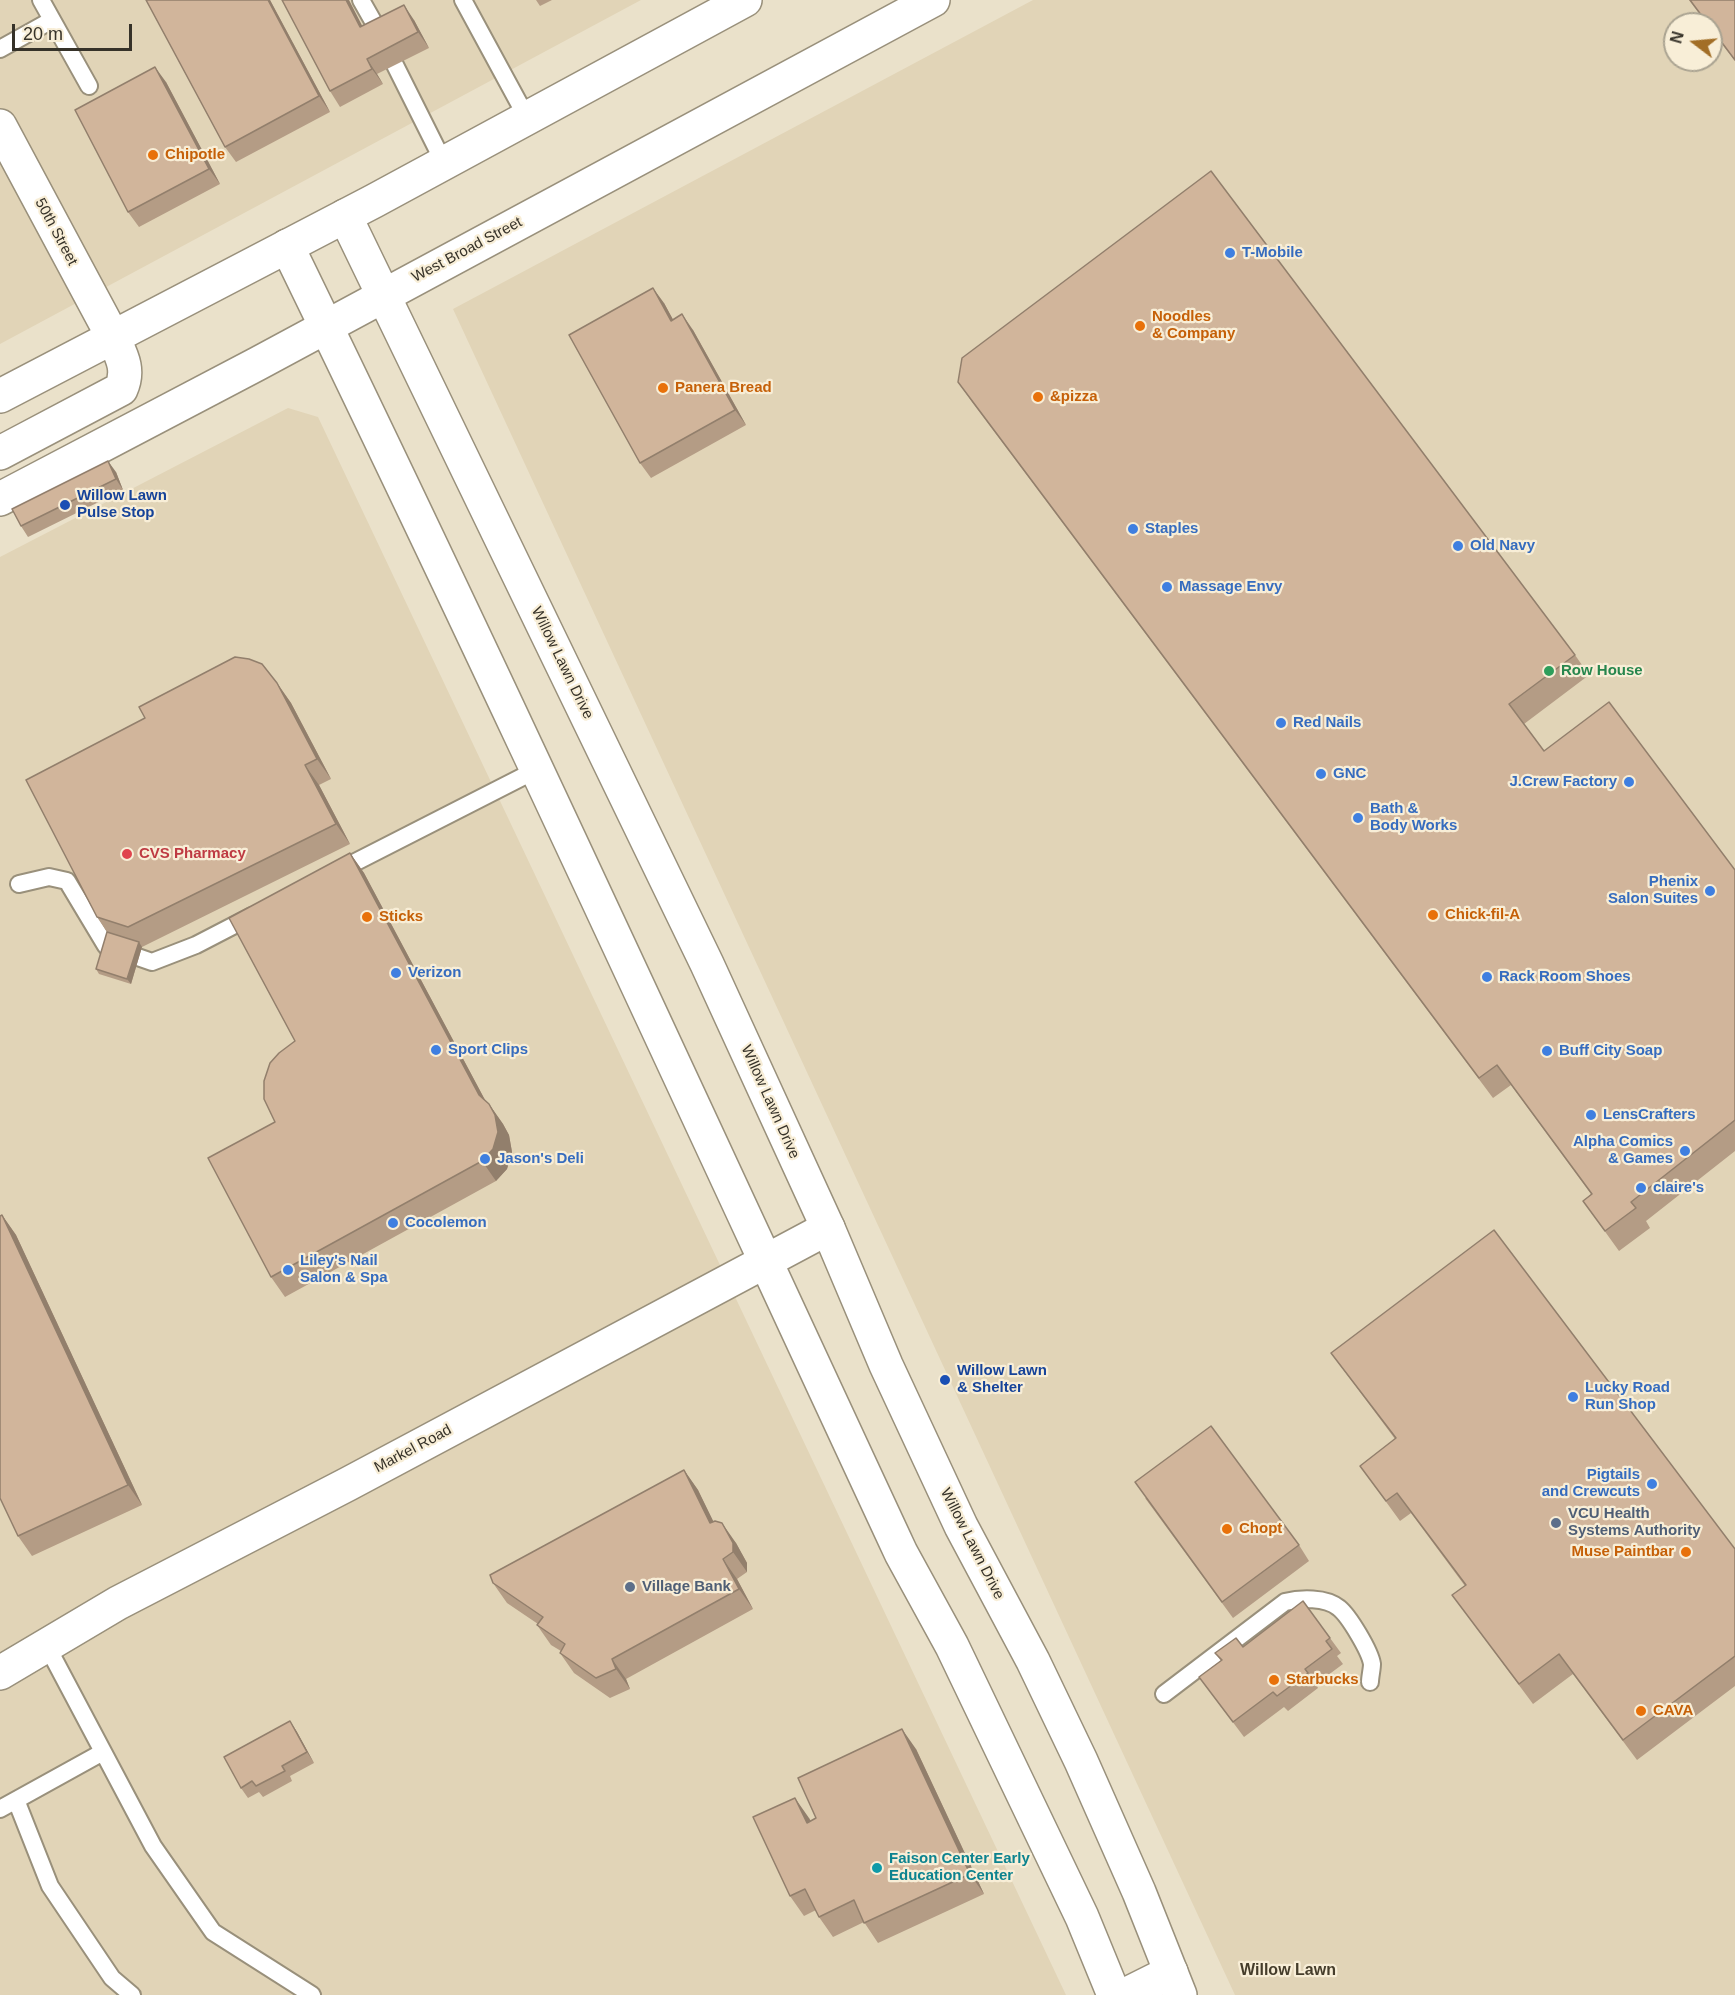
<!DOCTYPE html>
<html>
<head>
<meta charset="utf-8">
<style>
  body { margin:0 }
  #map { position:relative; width:1735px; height:1995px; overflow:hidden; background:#eae1ca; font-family:Arial,sans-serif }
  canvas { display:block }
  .north { position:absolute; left:1663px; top:12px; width:60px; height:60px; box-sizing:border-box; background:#f8eed7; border:2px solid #aaa391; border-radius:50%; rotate:286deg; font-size:16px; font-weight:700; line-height:24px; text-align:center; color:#363229 }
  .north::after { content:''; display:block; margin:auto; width:21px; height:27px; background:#a26e26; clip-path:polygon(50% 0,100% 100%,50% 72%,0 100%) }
  .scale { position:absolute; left:12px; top:24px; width:120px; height:27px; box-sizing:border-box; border:3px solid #363229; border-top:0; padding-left:8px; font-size:18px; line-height:21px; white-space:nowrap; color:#363229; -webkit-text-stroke:4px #f8eed7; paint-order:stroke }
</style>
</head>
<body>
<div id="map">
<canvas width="1735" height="1995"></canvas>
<div class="north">N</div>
<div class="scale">20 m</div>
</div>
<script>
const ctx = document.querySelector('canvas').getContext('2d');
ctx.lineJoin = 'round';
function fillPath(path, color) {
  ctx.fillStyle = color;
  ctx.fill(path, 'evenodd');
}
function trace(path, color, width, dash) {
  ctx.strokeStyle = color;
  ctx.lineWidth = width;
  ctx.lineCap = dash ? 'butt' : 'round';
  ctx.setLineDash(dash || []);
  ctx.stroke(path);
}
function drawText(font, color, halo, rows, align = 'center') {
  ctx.font = font + ' Arial,sans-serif';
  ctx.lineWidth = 4.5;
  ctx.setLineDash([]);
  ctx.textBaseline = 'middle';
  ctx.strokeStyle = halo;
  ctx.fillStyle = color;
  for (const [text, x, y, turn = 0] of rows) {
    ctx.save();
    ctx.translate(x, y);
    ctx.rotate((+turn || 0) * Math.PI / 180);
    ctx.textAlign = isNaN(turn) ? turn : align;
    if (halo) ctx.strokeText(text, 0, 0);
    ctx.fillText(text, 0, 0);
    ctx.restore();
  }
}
fillPath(new Path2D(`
  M0,0H641L0,344Z
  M1033,0H1735V1995H1235L453,309ZM1675,24H1711V60H1675Z
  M288,408L318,417L1066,1995H0V557Z`), '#e1d4b7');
const lane = new Path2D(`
  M41,0L89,86
  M361,0L382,37
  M463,0L527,118
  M0,49L52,20
  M395,65L444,163
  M336,872L536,770
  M19,884L49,877L67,881L106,946L152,962L196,945L252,916
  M47,1646L153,1846L213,1932L312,1995
  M1164,1694L1285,1602C1300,1598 1326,1597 1339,1608C1349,1616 1370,1651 1372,1664C1372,1669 1370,1677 1370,1682
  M16,1800L50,1886L112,1978L132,1995
  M0,1809L103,1752`);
const street = new Path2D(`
  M0,126L113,337
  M0,1673L118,1603L348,1484L828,1228
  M1125,1995L1171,1972`);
const secondary = new Path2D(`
  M345,216L707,964L828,1228L886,1365L961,1526L1033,1661L1081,1761L1139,1892L1180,1995
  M287,246C498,679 698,1117 901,1553L952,1646L1082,1917L1114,1995`);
const primary = new Path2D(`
  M0,396L374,201L745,0
  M0,453L121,389C130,369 121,355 113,337
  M0,499L257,364L933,0`);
trace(lane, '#99907b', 20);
trace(street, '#99907b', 36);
trace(secondary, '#99907b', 36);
trace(primary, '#99907b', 36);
trace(lane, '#fff', 16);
trace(street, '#fff', 33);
trace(secondary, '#fff', 33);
trace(primary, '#fff', 33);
fillPath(new Path2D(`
  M146,0H270L330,112L236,162L225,147Z
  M536,0H552L540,6Z
  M1689,0H1735V61L1711,30V24H1707Z
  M414,20L429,48L377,74L383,84L340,107L330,91L363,26Z
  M166,82L220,184L139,227L128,212Z
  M664,303L673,320L693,330L746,425L651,478L640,463Z
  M958,382L1575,655L1589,675L1524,724L1544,751L1735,870V1151L1646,1221L1650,1228L1619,1251L1583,1201L1591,1194L1511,1085L1493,1098L972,402Z
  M116,472L123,490L28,537L21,526Z
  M277,683L291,703L331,779L319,785L350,844L142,947L131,984L99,974L96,969L107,932L97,917Z
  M350,853L364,873L485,1100L489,1104L503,1124L509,1135L512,1152L507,1169L496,1181L285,1297L271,1277L275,1122L295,1041Z
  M2,1215L16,1235L142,1505L32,1556L18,1536Z
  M1331,1353L1735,1549V1686L1637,1760L1573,1674L1533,1704L1452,1595L1465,1586L1411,1513L1400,1521L1360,1466L1395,1439Z
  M684,1470L698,1490L713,1522L736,1543L747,1563V1572L737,1579L753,1609L626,1679L630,1689L610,1698L574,1673L560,1653L561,1651L551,1645L537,1625L538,1624L507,1603L493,1583Z
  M1145,1498L1299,1545L1309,1561L1233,1618Z
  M1330,1638L1341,1653L1337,1656L1343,1664L1316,1684L1318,1688L1288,1711L1284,1707L1244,1737L1199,1677L1221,1661L1215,1653L1243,1647Z
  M290,1721L297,1732L314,1763L290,1776L292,1781L263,1797L259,1792L248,1798L241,1788Z
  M916,1749L984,1894L878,1943L864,1922L833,1937L819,1917L816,1910L804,1916L790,1896L809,1818L811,1821L816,1818Z`), '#b49c85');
fillPath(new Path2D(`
  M268,0H270L330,112L319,96Z
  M346,0H349L371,43L360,27Z
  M404,5L414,20L429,48L418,32Z
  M367,59L377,74L383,84L372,69Z
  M155,67L166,82L220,184L209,169Z
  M653,288L664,303L682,336L671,321Z
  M682,314L693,330L746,425L735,410Z
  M108,461L116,472L123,490L116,479Z
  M277,683L291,703L331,779L317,759Z
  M305,765L319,785L350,844L336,824Z
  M350,853L364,873L493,1115L479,1095Z
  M139,942L142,947L131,984L127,979Z
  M489,1104L503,1124L509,1135L512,1152L507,1169L496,1181L482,1161Z
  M2,1215L16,1235L142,1505L128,1485Z
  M684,1470L698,1490L724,1543L710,1523Z
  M722,1523L736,1543L747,1563V1572L733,1552Z
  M723,1559L737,1579L753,1609L739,1589Z
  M612,1659L626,1679L630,1689L616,1669Z
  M290,1721L297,1732L314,1763L307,1752Z
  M902,1729L916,1749L984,1894L970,1874Z
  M795,1798L809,1818L821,1843L807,1823Z`), '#927f6c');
const building = new Path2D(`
  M146,0H268L319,96L225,147Z
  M282,0H346L360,27L404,5L418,32L367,59L372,69L330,91Z
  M1690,0H1735V60L1711,28V24H1708Z
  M155,67L209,169L128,212L75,110Z
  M1211,171L1575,655L1509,704L1544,751L1609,702L1735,870V1120L1631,1202L1636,1208L1605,1231L1583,1201L1592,1194L1497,1065L1479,1078L958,382L962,358Z
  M653,288L671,321L682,314L735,410L640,463L569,335Z
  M108,461L116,479L21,526L12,509Z
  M235,657L249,659L262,664L277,683L317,759L305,765L336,824L128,927L97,917L26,780L145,718L139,707Z
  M350,853L479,1095L489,1104L495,1115L498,1132L493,1149L482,1161L271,1277L208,1158L275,1122L264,1099V1081L270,1063L279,1053L295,1041L229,918Z
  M107,932L139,942L127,979L96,969Z
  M2,1215L128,1485L18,1536L0,1498V1216Z
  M1494,1230L1735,1549V1656L1623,1740L1559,1654L1519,1684L1452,1595L1466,1585L1397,1493L1386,1501L1360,1466L1396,1438L1331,1353Z
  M1211,1426L1299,1545L1222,1602L1135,1482Z
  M684,1470L710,1523L715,1521L722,1523L733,1543V1552L723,1559L739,1589L612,1659L616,1669L596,1678L560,1653L565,1644L537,1625L543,1617L493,1583L490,1575Z
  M1303,1601L1330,1638L1326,1641L1332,1649L1305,1669L1308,1673L1277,1696L1273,1692L1233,1722L1199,1677L1222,1660L1215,1653L1236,1638L1243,1647Z
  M290,1721L307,1752L282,1766L285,1771L256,1786L252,1781L241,1788L224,1757Z
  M902,1729L970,1874L864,1923L854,1900L819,1917L805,1889L790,1896L753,1817L795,1798L807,1823L816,1818L798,1778Z`);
fillPath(building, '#d1b59b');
trace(building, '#927f6c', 1.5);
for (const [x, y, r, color] of [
  [153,155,6,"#e8710a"],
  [1230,253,6,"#3f7fe0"],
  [1140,326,6,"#e8710a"],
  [663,388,6,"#e8710a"],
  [1038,397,6,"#e8710a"],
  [65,505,6,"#1a4fb4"],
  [1133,529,6,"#3f7fe0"],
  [1458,546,6,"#3f7fe0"],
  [1167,587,6,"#3f7fe0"],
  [1549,671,6,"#2e9e5b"],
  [1281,723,6,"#3f7fe0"],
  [1321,774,6,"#3f7fe0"],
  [1629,782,6,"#3f7fe0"],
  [1358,818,6,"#3f7fe0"],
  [127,854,6,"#e0444e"],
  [1710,891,6,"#3f7fe0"],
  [1433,915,6,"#e8710a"],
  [367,917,6,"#e8710a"],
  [396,973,6,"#3f7fe0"],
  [1487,977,6,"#3f7fe0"],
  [436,1050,6,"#3f7fe0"],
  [1547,1051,6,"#3f7fe0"],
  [1591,1115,6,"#3f7fe0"],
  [1685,1151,6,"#3f7fe0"],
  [485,1159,6,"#3f7fe0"],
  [1641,1188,6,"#3f7fe0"],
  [393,1223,6,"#3f7fe0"],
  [288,1270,6,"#3f7fe0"],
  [945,1380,6,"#1a4fb4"],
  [1573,1397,6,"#3f7fe0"],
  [1652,1484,6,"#3f7fe0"],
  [1556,1523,6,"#5c6f8a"],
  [1227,1529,6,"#e8710a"],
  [1686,1552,6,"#e8710a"],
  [630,1587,6,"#5c6f8a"],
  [1274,1680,6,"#e8710a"],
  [1641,1711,6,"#e8710a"],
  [877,1868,6,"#0f9aa8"]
]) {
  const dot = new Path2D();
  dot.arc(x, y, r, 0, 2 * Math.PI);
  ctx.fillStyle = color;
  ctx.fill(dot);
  trace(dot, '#f8eed7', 2);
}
drawText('bold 15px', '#c56008', '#f8eed7', [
  ["Chipotle",165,155],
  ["Noodles",1152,317],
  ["& Company",1152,334],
  ["Panera Bread",675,388],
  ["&pizza",1050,397],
  ["Chick-fil-A",1445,915],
  ["Sticks",379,917],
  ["Chopt",1239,1529],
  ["Muse Paintbar",1674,1552,"right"],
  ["Starbucks",1286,1680],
  ["CAVA",1653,1711]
], 'left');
drawText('15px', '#363229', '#f8eed7', [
  ["50th Street",56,232,62],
  ["West Broad Street",467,250,-28],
  ["Willow Lawn Drive",562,663,64],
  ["Willow Lawn Drive",770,1102,66],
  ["Markel Road",413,1449,-28],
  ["Willow Lawn Drive",972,1544,63]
]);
drawText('bold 15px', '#366cbe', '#f8eed7', [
  ["T-Mobile",1242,253],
  ["Staples",1145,529],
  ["Old Navy",1470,546],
  ["Massage Envy",1179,587],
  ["Red Nails",1293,723],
  ["GNC",1333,774],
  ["J.Crew Factory",1617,782,"right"],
  ["Bath &",1370,809],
  ["Body Works",1370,826],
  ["Phenix",1698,882,"right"],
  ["Salon Suites",1698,899,"right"],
  ["Verizon",408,973],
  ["Rack Room Shoes",1499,977],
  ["Sport Clips",448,1050],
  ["Buff City Soap",1559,1051],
  ["LensCrafters",1603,1115],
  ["Alpha Comics",1673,1142,"right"],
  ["& Games",1673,1159,"right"],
  ["Jason's Deli",497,1159],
  ["claire's",1653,1188],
  ["Cocolemon",405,1223],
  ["Liley's Nail",300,1261],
  ["Salon & Spa",300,1278],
  ["Lucky Road",1585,1388],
  ["Run Shop",1585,1405],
  ["Pigtails",1640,1475,"right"],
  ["and Crewcuts",1640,1492,"right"]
], 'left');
drawText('bold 15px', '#164399', '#f8eed7', [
  ["Willow Lawn",77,496],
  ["Pulse Stop",77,513],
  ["Willow Lawn",957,1371],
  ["& Shelter",957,1388]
], 'left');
drawText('bold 15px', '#27864d', '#f8eed7', [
  ["Row House",1561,671]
], 'left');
drawText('bold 15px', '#be3a42', '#f8eed7', [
  ["CVS Pharmacy",139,854]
], 'left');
drawText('bold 15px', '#4e5e75', '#f8eed7', [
  ["VCU Health",1568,1514],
  ["Systems Authority",1568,1531],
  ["Village Bank",642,1587]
], 'left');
drawText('bold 15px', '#0d838f', '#f8eed7', [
  ["Faison Center Early",889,1859],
  ["Education Center",889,1876]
], 'left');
drawText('bold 16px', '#453d2b', '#f8eed7', [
  ["Willow Lawn",1288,1971]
]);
</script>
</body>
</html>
